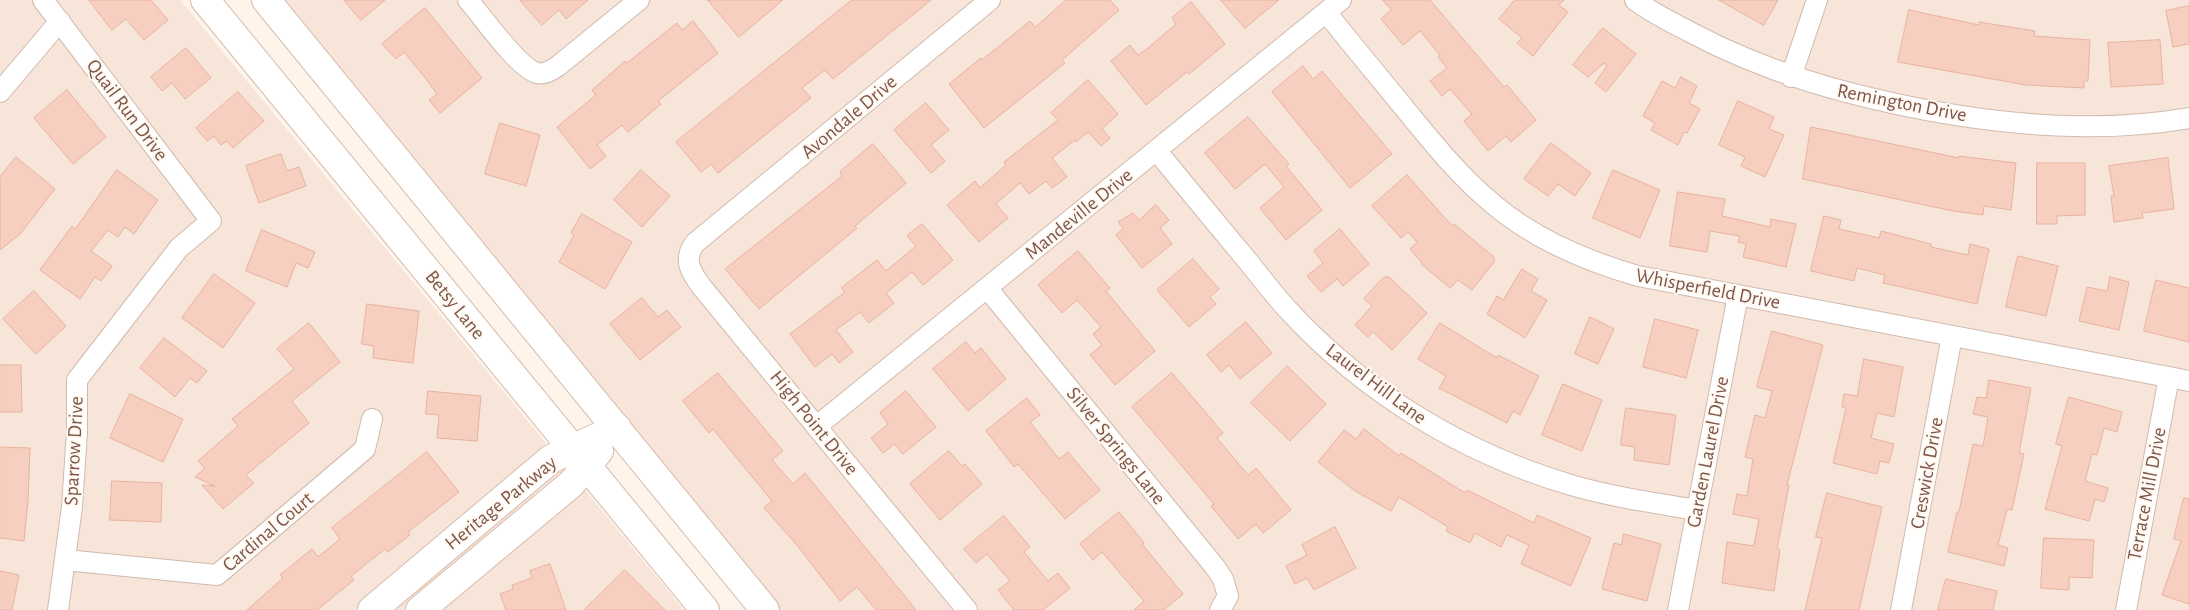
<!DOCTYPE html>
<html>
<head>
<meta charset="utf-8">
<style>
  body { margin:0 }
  canvas { display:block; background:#fef4ea }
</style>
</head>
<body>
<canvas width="2189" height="610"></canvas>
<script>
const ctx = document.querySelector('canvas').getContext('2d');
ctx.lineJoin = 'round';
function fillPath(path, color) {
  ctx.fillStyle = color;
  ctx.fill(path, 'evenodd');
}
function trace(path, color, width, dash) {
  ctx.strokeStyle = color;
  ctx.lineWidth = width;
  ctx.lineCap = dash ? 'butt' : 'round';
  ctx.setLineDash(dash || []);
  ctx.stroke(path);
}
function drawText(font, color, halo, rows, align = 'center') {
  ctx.font = font + ' "Alegreya Sans",sans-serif';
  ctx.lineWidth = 4;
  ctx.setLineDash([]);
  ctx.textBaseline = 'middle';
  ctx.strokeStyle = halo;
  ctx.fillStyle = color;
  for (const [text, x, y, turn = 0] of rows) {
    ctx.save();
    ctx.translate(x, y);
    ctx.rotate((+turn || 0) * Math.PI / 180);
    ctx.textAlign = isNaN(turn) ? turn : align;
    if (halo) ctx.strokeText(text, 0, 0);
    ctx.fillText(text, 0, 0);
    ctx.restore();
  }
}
fillPath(new Path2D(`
  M0,0H180L684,610H0Z
  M281,0H2189V610H780Z`), '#f6e5d8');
const building = new Path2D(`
  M89,0H151L168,20L144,40L126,19L112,30Z
  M344,0H385L361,20Z
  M520,0H588L566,19L559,10L542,25Z
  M708,0H783L739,37Z
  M852,0H931L833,79L825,70L802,88L811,98L718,173L711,164L701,172L676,142Z
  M1066,0H1110L1119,10L1062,60L1065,63L984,128L949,84L981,58L982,60L1030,21L1035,27Z
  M1221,0H1279L1245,28Z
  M1383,0H1430L1504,87L1507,85L1536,120L1511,142L1506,136L1488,151L1464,121L1472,114L1450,89L1442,96L1430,81L1447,68L1438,57L1440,55L1420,31L1403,45L1381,19L1391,10Z
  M1515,0H1564L1559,5L1568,12L1533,56L1517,43L1522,38L1499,19Z
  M1719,0H1778L1764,25Z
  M1191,2L1225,44L1189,74L1187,72L1146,105L1111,61L1130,45L1138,55L1148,48L1176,24L1172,18Z
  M2189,6V44L2173,47L2166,11Z
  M425,8L482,78L440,113L429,100L437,94L423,75L404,52L396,59L382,44Z
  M1909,10L1979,25V22L2035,31L2034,36L2090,40L2088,81H2084V88L2026,85L1898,62Z
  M693,21L718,53L658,101L661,104L628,132L622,125L597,145L606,156L590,169L557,127L596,95L592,90L625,61L627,63L677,23L682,30Z
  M1603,28L1636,54L1606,92L1595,83L1607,66L1604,63L1588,77L1573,65Z
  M2160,40L2163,84L2111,87L2108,43Z
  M186,48L211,78L185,99L172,83L162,91L151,77Z
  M1303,66L1313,79L1322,71L1392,154L1350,188L1272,92Z
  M1681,77L1697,86L1689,103L1700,109L1687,133L1684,132L1678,145L1651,130L1655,123L1643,116L1662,81L1675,88Z
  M1088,80L1118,114L1102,129L1110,138L1101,146L1088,132L1076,142L1075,140L1052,158L1067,177L1052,188L1046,181L1029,194L1020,183L996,204L1008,218L979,242L947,205L975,181L980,188L1006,165L1004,162L1058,120L1051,113Z
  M67,90L106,137L73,164L34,118Z
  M238,92L264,121L233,148L227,141L221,145L214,136L207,141L196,128Z
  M1738,101L1774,117L1769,129L1784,135L1765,177L1741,166L1745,157L1719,145Z
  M926,103L949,130L931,145L945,161L931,173L894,130Z
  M1248,117L1289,164L1286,166L1322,210L1286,240L1260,208L1284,187L1265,164L1235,189L1205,153Z
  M500,123L540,135L526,186L485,174Z
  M1811,127L1959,158V156L2016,163L2011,210L1984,206L1983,215L1953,211L1803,179Z
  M1551,143L1591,173L1575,196L1558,184L1548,196L1524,179Z
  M873,144L906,183L855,226L857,228L759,309L725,269L842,176L840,172Z
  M281,154L287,171L299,167L306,186L259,203L246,166Z
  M16,157L55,189L20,234L0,250V177Z
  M2168,158L2174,209L2142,213L2143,218L2114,222L2111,196H2114L2109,166Z
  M2037,163H2085V215L2057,216V224H2037Z
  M117,170L158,200L134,234L125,227L118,237L108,230L91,251L112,266L101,281L95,277L80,299L40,270L72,226L75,229Z
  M641,170L670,196L642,227L614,200Z
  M1613,170L1660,190L1640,238L1593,218Z
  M1407,175L1452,226L1454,224L1494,257V262L1472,290L1458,280L1450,288L1421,264L1422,263L1410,249L1417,242L1408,232L1401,238L1372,206Z
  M1678,192L1725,199L1722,216L1770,227L1771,219L1796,224L1786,267L1743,257L1746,244L1738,242L1740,236L1710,231L1707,252L1670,246Z
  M1156,205L1169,220L1160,228L1172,244L1142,268L1116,235L1123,228L1118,222L1133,213L1139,220Z
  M582,214L632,242L605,289L559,262L574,235L571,233Z
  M1824,216L1841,220L1839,229L1879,238L1881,231L1931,244V247L1968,255L1970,244L1989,249L1977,304L1883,283L1885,275L1857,268L1854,281L1811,271Z
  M922,224L953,260L923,285L912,272L886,293L894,303L869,323L860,312L836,330L853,352L839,363L832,354L815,367L790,334L845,292L841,288L877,260L886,271L916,246L907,236Z
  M1340,229L1369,264L1343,286L1337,279L1321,292L1307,276L1323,263L1314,251Z
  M262,230L315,252L308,268L296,263L287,287L246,271Z
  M1078,251L1110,288L1106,291L1155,351L1115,385L1090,355L1102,345L1093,334L1101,327L1077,300L1062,313L1038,285Z
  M2018,256L2058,266L2046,316L2006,307Z
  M1193,259L1219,289L1210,297L1216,304L1189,327L1157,290Z
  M1522,269L1538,279L1531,291L1547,300L1525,338L1487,314L1497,296L1503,300Z
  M214,274L255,303L223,348L182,318Z
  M1384,277H1389L1427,313L1392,350L1373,332L1368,337L1355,325L1372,306L1364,299Z
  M2110,277L2129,282L2119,330L2079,321L2087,287L2107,291Z
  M2156,280L2189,288V342L2144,331Z
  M34,291L66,326L36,354L3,319Z
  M642,298L658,317L667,310L681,327L640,360L610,324Z
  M367,304L419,311L413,363L373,358L374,346L362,344Z
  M1590,317L1614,329L1598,364L1575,354Z
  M1655,319L1698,330L1686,378L1643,367Z
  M1246,322L1272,353L1240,379L1229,365L1221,372L1207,355Z
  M309,323L340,362L292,401L309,423L246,475L254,483L223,509L202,485L215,486L195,477L205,468L198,461L238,426L232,419L294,369L277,349Z
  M1440,323L1497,358L1498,355L1539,376L1520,415L1513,411L1507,423L1439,388L1446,376L1418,359Z
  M1772,331L1823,345L1787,485H1789L1777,549L1780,550L1774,591L1722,583L1727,542L1754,546L1759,519L1733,514L1737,494L1747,496L1753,459L1745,457L1755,415L1765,418L1772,391L1757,387Z
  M164,338L207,371L197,383L190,378L175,397L140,368Z
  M966,342L975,353L981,348L1006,379L968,411L933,369Z
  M1864,359L1903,367L1894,417L1877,413L1871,438L1894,444L1889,463L1880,461L1877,474L1833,463L1846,408L1842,407L1844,394L1857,396Z
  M0,365H21L22,412H0Z
  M1287,366L1326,404L1290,441L1251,403Z
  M718,373L783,451L772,460L793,484L805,473L916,610H876L857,587L840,601L796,544L764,508L772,501L713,429L709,433L683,401Z
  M1172,373L1223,433L1217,438L1248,475L1256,468L1291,510L1263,533L1256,524L1238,539L1211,506L1214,504L1132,407Z
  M1989,380L2031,388L2019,453L2024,454L2012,510L2007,509L1998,545L2008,548L2004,566L1948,552L1957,512H1959L1973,444L1983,446L1988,417L1973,414L1977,397L1986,398Z
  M1563,384L1602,400L1582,451L1542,435Z
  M428,391L481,396L477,441L437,438L439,415L426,414Z
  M906,391L936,427L903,454L894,444L883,453L871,438L888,424L880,413Z
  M130,394L183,419L163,462L110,438Z
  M2069,397L2122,412L2117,432L2104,428L2097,455L2092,454L2085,481L2108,488L2104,502L2095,499L2089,521L2045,509L2062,446L2056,444Z
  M1027,398L1040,415L1030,422L1059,459L1068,452L1100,490L1065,519L1018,464L1014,467L986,431Z
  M1626,408L1676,415L1669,465L1634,460L1635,447L1621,445Z
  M1364,429L1399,456L1401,453L1465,493L1467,490L1534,523L1537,515L1591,538L1571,586L1521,564L1529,545L1507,535L1501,547L1475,533L1470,543L1446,531L1448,527L1399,497L1391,511L1355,491L1318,462L1344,430L1356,439Z
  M0,447L30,448L28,501L24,541L0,538Z
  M949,451L962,466L965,464L982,484L940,520L910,484Z
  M427,452L459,492L408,532L410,535L388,552L385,549L351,576L354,580L317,610H247L283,578L280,575L312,549L318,557L340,539L332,528Z
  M112,481L162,483L161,522L110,520Z
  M1827,493L1882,507L1859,610H1805L1822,538L1816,537Z
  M2184,498L2189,499V604L2162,595L2181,541L2174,539Z
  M1119,512L1144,543L1142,544L1183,594L1164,610H1134L1144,601L1102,552L1093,560L1080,544Z
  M1004,516L1030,547L1024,552L1048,581L1058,573L1070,588L1043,610H1014L998,590L1010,581L987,554L976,563L964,549Z
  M1335,527L1356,568L1314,590L1307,578L1295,584L1286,566L1307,555L1302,545Z
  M1624,534L1661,544L1647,601L1602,589L1614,543L1621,545Z
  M2044,538L2094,540L2092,578L2069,577V590L2041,588Z
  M550,564L566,610H506L500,594L513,589L512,585L532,578L530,571Z
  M625,570L665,610H584Z
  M0,571L19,575L12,610H0Z
  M1946,579L1997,591L1993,610H1938Z`);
fillPath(building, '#f6cfc0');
trace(building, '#eab29f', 1);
const street = new Path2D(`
  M43,0L211,221L179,248L77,380V432L72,507L58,610
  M468,0C482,16 518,68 537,73C544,75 552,70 558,66L639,0
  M1635,0C1652,13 1671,22 1690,32C1765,72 1843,94 1926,110C2013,126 2101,133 2189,118
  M1326,12C1352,45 1379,77 1405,109C1433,143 1460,177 1493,204C1535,240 1586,261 1638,276L2189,381
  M1791,77L1817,0
  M0,92L60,21
  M1157,151C1186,187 1216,223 1246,259C1260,276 1274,295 1289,311C1366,394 1463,453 1571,485C1612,497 1655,503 1697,510
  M987,288L1215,567L1223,579L1228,596L1220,610
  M817,426L1341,0
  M65,560L217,575L365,449L372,419
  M967,610L701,286C690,271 683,259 695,243L990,0
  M1678,610L1738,295
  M1901,610L1952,336
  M2126,610L2169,377`);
const secondary = new Path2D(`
  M205,0L705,610
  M266,0L765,610
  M372,610L551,459L617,428
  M420,610L571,484L599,451`);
trace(street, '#d2baae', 22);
trace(secondary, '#d8bcae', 30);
trace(street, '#fff', 20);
trace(secondary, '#fff', 28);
drawText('20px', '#7c564a', '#fff9f2', [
  ["Remington Drive",1902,103,11],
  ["Quail Run Drive",127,110,53],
  ["Avondale Drive",849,117,-40],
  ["Mandeville Drive",1079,214,-39],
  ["Whisperfield Drive",1708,289,11],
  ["Betsy Lane",455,305,51],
  ["Laurel Hill Lane",1376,384,37],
  ["High Point Drive",814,423,51],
  ["Silver Springs Lane",1116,446,51],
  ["Sparrow Drive",74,451,-87],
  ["Garden Laurel Drive",1708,452,-79],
  ["Creswick Drive",1927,473,-80],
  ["Terrace Mill Drive",2147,494,-79],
  ["Heritage Parkway",501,503,-39],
  ["Cardinal Court",268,532,-40]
]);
</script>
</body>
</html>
